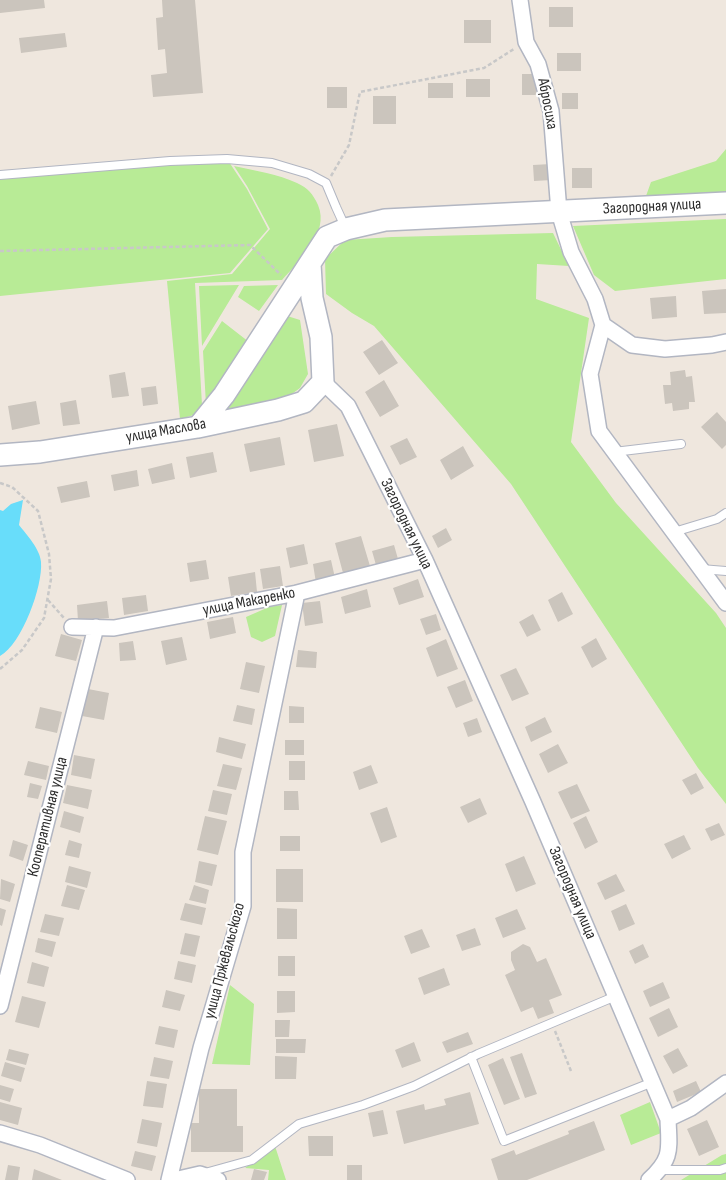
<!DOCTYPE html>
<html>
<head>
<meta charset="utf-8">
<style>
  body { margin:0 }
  canvas { display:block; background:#efe7de }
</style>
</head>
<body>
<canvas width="726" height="1180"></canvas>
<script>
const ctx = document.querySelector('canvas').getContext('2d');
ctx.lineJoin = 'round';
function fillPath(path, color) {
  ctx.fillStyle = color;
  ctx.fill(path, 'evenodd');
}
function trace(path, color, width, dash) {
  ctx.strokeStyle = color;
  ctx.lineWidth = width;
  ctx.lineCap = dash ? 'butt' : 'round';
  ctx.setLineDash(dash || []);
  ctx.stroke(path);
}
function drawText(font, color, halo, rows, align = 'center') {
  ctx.font = font + ' "Sofia Sans Condensed",sans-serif';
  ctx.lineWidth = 4.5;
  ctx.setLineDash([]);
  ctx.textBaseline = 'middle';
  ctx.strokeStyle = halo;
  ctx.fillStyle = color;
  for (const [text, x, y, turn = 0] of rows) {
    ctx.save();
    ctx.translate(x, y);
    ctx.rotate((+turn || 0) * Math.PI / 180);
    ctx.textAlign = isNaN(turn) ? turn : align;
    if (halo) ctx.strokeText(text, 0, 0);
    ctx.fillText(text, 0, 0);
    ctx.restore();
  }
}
fillPath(new Path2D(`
  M726,149V195L646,196L651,182L716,161Z
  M227,159L247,189L268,229L230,273L0,296V175Z
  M234,166C256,171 278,174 297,183C308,188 313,194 318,205C330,233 299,261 282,280L195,283L202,405L201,413L180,419L167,281L232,274L270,229L247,186Z
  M726,219V279L615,291L594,275L573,226Z
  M553,233L569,266L537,264L536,299L589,318L571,442L616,503L716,613L726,628V804L698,768L511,484L374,326L352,313L326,294L325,259L345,240L392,237Z
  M239,285L202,346L199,286Z
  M278,285L259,311L238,297L244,286Z
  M284,315L300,320L308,374L300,388L281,402L216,418Z
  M222,321L249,342L206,405L203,351Z
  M282,605L275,636L262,642L251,637L246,617L269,607Z
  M230,985L254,1004L250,1065L212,1064Z
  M650,1102L661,1133L631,1145L620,1115Z
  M275,1146L286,1180H268L269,1170L245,1168Z
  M726,1154V1180H681L722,1155Z`), '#b8eb96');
fillPath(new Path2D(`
  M23,500L19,525C27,535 40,549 41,562C43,586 22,644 0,656V510L3,511L11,504Z`), '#68ddfa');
fillPath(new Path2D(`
  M0,0H44L45,8L0,13Z
  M162,0H195L203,93L153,97L151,75L167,73L165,49L158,50L156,18L163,17Z
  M549,7H573V27H549Z
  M464,20H491V43H464Z
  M65,33L67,47L21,53L19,38Z
  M557,53H581V71H557Z
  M522,74H536V95H522Z
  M466,79H490V97H466Z
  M428,83H453V98H428Z
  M327,87H347V108H327Z
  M562,93H578V109H562Z
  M373,96H396V124H373Z
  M551,164L552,180L534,181L533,165Z
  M572,168H592V188H572Z
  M726,289V313L704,314L702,291Z
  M676,296L677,317L652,319L650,298Z
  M382,340L398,363L379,375L363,352Z
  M685,370L686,377L692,376L695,402H689V409L673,411L672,403L665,404L663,385H671L670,372Z
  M125,372L129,396L112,398L109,375Z
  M384,380L399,406L380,417L365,392Z
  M156,386L158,404L143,406L141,388Z
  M76,400L80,424L63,426L60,403Z
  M36,401L40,424L12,430L8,406Z
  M717,412L726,422V445L722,449L701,427Z
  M337,424L344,456L314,462L308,430Z
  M280,437L285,465L250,472L244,444Z
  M407,438L417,457L400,465L390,446Z
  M463,446L474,466L451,480L440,460Z
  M213,452L217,472L190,478L186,457Z
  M172,463L175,479L152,484L148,469Z
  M137,470L139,486L114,491L111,475Z
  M87,481L90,497L61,503L57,487Z
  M446,528L452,540L438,548L432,536Z
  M361,536L370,566L343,573L335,543Z
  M304,544L308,564L290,568L286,548Z
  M394,545L398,559L376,565L372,551Z
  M206,560L209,579L190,582L187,563Z
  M331,560L335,578L316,583L313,564Z
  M280,566L283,586L263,589L260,569Z
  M255,572L257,592L231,596L228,577Z
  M418,579L424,597L399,605L393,588Z
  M367,589L371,607L345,614L341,597Z
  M562,592L573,614L558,622L548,600Z
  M146,595L148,611L124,615L122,598Z
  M107,601L109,618L78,621L77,605Z
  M320,601L323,623L305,626L302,603Z
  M436,614L441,630L426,635L420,619Z
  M533,614L541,630L527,637L519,622Z
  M233,617L236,633L210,639L207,622Z
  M61,634L82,640L76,661L55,656Z
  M182,637L187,660L166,665L161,641Z
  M596,638L607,659L592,668L581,647Z
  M446,639L458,669L437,677L426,648Z
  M133,641L136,660L120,661L119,643Z
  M298,650L317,652L316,668L296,667Z
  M246,662L265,666L259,693L240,689Z
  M516,668L529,694L512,701L500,675Z
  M465,680L473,701L456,708L447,687Z
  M88,689L109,693L104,720L82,716Z
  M237,705L255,709L252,725L233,721Z
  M289,706L304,707V723H289Z
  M40,707L62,712L57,733L35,728Z
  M545,717L552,732L531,742L525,727Z
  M477,718L482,732L468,737L463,723Z
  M219,737L246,744L242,759L216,752Z
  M285,740H304V755H285Z
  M558,744L568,763L548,773L539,754Z
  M74,755L95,759L91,779L71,775Z
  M28,761L49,766L46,780L24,775Z
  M289,761H305V780H289Z
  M223,764L242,768L236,790L217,786Z
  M371,765L378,783L359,790L353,772Z
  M696,773L704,788L691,795L682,780Z
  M30,783L42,786L38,799L27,797Z
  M577,784L590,811L571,819L558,792Z
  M67,785L92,790L88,809L63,803Z
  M213,790L232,794L227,815L208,811Z
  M284,791H298L299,810H284Z
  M480,798L487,814L468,823L460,807Z
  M387,807L397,837L381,843L370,813Z
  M64,811L84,817L80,833L60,827Z
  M205,816L227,821L218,855L197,850Z
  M586,816L598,842L585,849L573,823Z
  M719,823L725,835L711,841L705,829Z
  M684,835L691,849L672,859L664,844Z
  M280,836H300V851H280Z
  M13,840L28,845L23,861L9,856Z
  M69,840L82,844L79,858L65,855Z
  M524,856L536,884L516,892L505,864Z
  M199,861L217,865L212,886L195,882Z
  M69,866L91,872L87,888L65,882Z
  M276,869H303V902H276Z
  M616,874L625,891L605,900L597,883Z
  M1,879L15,884L10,902L0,899Z
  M67,885L85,890L79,910L61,906Z
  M194,885L209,890L206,904L189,900Z
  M185,903L206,908L202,925L180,920Z
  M626,904L635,924L619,931L611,911Z
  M0,908L6,910L2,926L0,925Z
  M277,908L297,909V939H277Z
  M517,909L526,929L503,938L495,918Z
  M45,914L64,918L59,936L40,932Z
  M475,928L481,945L462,951L456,935Z
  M422,929L430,947L411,954L404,936Z
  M185,933L200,936L195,957L180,954Z
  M38,938L56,942L52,957L35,952Z
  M523,944L530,947L537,962L546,958L562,995L549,1000L554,1013L538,1019L533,1007L521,1012L505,975L515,970L511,960V952Z
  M643,944L649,957L635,964L629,951Z
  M278,956H295V976H278Z
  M178,961L196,965L192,983L174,979Z
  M32,962L49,967L44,987L27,983Z
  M444,968L450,985L424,995L418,978Z
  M663,982L670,998L650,1007L643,991Z
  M166,990L185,995L180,1011L162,1007Z
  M277,991H295V1012L277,1013Z
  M22,996L46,1002L39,1028L15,1022Z
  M669,1008L678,1027L658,1037L649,1018Z
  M275,1020H290L289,1037H275Z
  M159,1026L178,1030L174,1048L155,1044Z
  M468,1032L473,1044L447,1053L442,1042Z
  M276,1039H306L305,1053H276Z
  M414,1042L421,1061L402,1068L395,1050Z
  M678,1048L688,1066L673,1074L663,1056Z
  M9,1049L29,1054L26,1065L6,1060Z
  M522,1053L537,1094L525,1098L510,1057Z
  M275,1056L297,1057L296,1079H275Z
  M154,1057L173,1061L169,1079L150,1076Z
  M503,1058L520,1099L504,1105L488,1065Z
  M5,1062L25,1068L21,1082L1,1076Z
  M147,1081L167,1084L163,1108L143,1106Z
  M696,1081L701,1092L677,1102L673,1091Z
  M0,1085L14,1089L10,1102L0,1099Z
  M199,1089H237V1126H243V1152H191V1123H199Z
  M470,1092L479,1124L404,1144L396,1111L424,1104L425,1110L446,1105L444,1099Z
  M0,1102L22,1108L18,1125L0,1120Z
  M383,1110L388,1134L373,1137L368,1113Z
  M142,1119L162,1123L157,1147L137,1143Z
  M707,1120L719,1147L699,1156L687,1129Z
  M594,1121L605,1150L527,1180H498L491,1159L514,1150L516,1155L569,1134L568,1131Z
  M308,1136H333V1156H309Z
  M135,1151L156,1156L152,1171L131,1166Z
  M8,1165L20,1167L18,1180H5Z
  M347,1165H362V1180H347Z
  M34,1169L62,1180H32Z
  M254,1169L267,1172L264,1180H251Z`), '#cbc5bd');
const lane = new Path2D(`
  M0,175L170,161L227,159L272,163L309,174L326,183L336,207L346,229
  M614,452L681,444
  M674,532L717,519L726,513
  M701,569L726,571
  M471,1057L504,1141L653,1082
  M659,1170H720L726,1168
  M205,1173L252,1160L299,1124L363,1105L414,1086L478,1054L616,996`);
const street = new Path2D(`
  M520,0L526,42L538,64L551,111L559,212L571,252L595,299L603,325L590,374L599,431L726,603
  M603,325L632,345L665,349L712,345L726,342
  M323,382L348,406L425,560L533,802L668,1119C669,1149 673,1158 649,1180
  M72,627L114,628L297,593L425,560
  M0,1006L96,627
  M668,1119L691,1108L726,1083
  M0,1133L40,1145L127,1180
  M169,1180L201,1048L243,906V852L297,593
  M174,1180L200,1174L218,1180`);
const secondary = new Path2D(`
  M198,427L224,395L327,237L346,229L385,220L726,203
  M0,455L40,452L198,427L278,410L304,402L323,382L321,337L312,298L310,264`);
trace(lane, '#b2b6c2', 10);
trace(street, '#b2b6c2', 18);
trace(secondary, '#b2b6c2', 24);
trace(new Path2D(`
  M331,176L349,145L360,92L484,68L514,49
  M0,251L250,245L281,275
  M0,483L12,487L38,511L49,554L51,579L44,618L22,650L0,669
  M48,600L64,618
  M555,1031L571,1071`), '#c8c8c8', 2.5, [4, 2.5]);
trace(lane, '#fff', 8);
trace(street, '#fff', 15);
trace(secondary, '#fff', 21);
drawText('16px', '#2d2d2d', '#fff', [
  ["Абросиха",547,104,79],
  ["Загородная улица",652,207,-3],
  ["улица Маслова",166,431,-10],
  ["Загородная улица",406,524,64],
  ["улица Макаренко",249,602,-11],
  ["Кооперативная улица",48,817,-76],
  ["Загородная улица",572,893,67],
  ["улица Пржевальского",225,961,-75]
]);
</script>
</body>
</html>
